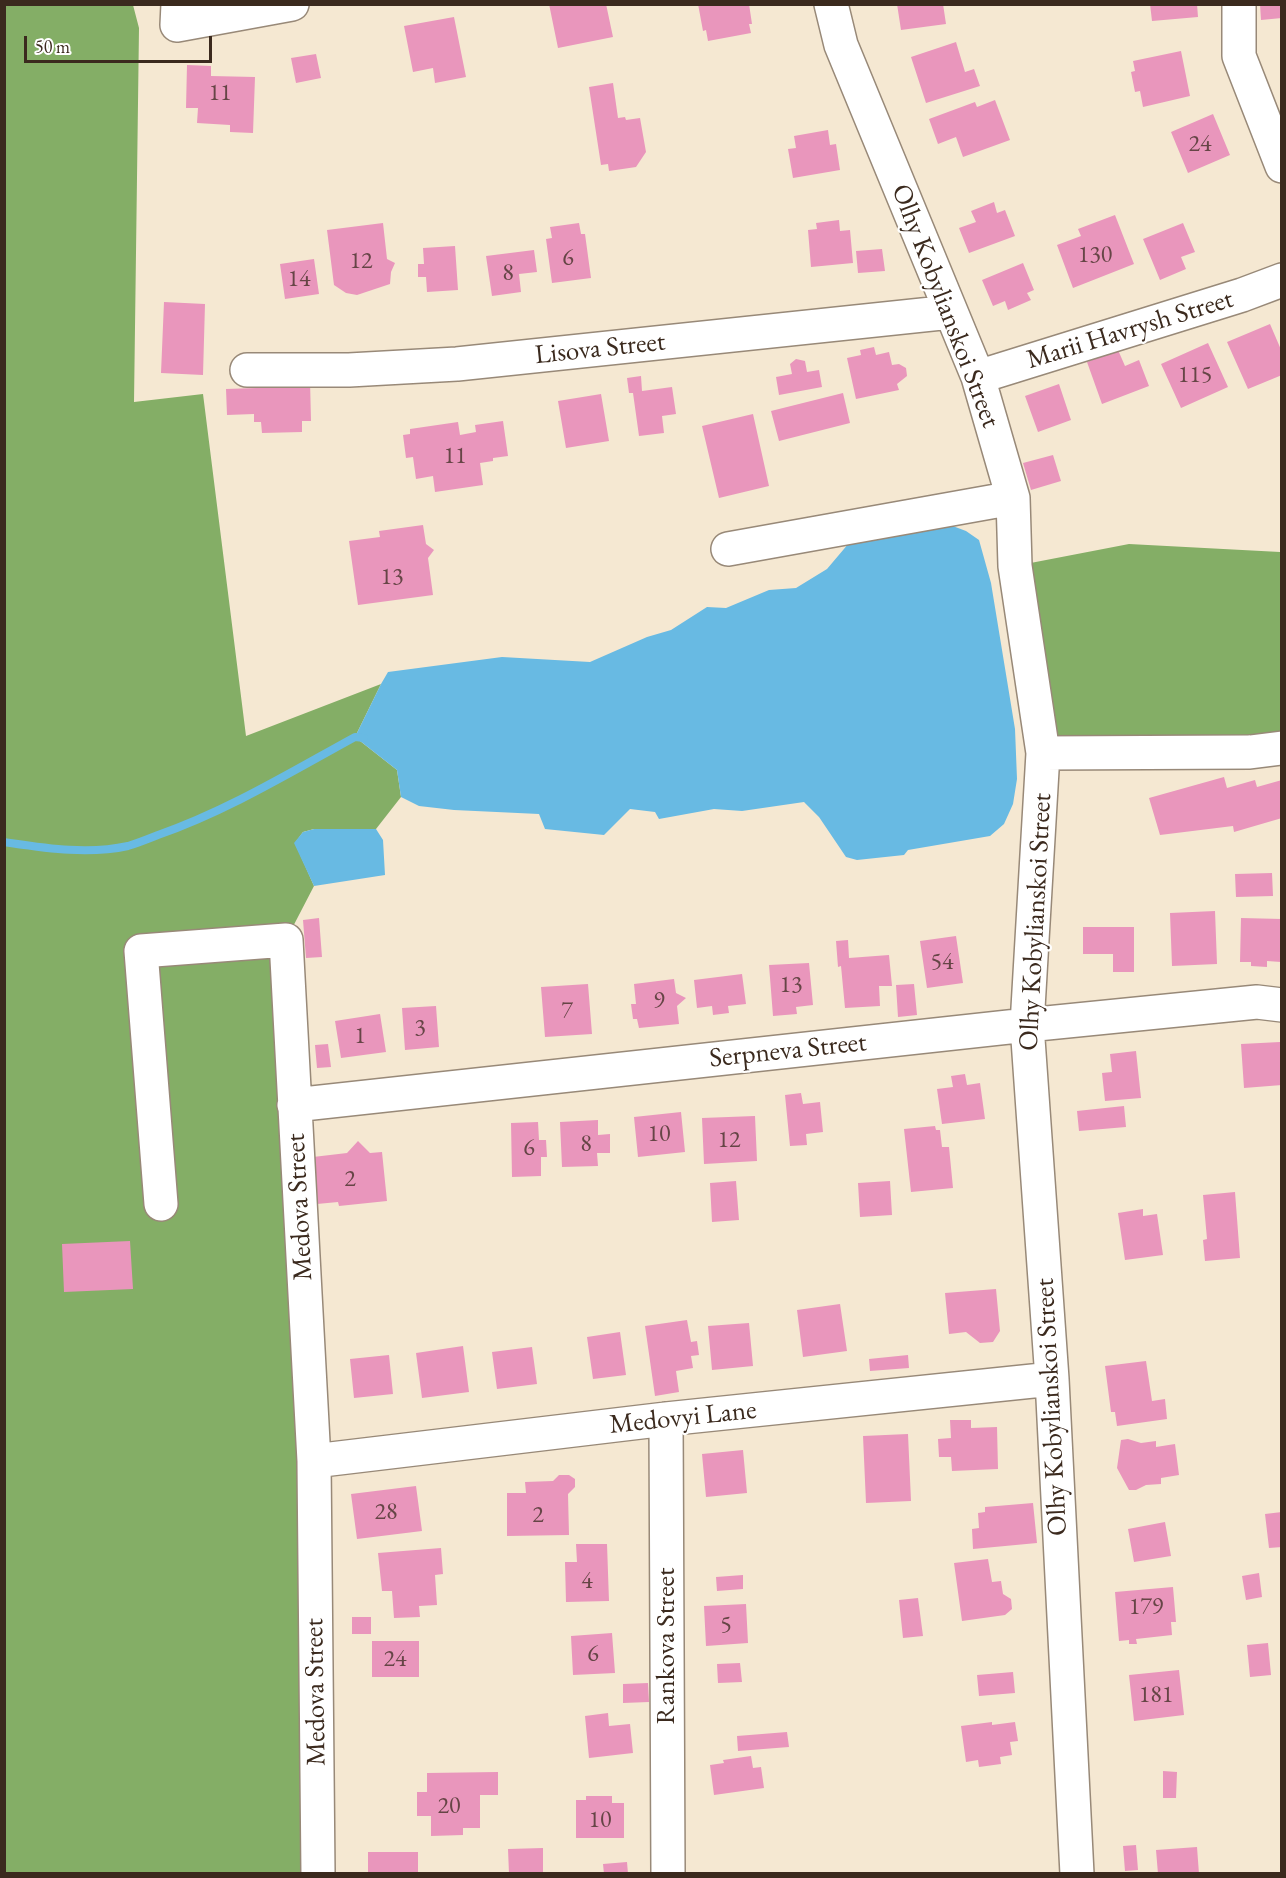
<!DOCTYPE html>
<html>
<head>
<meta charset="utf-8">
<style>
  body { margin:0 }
  #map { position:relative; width:1286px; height:1878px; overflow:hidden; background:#f5e8d2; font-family:"EB Garamond",serif }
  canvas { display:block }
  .frame { position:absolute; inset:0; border:6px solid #3b2a1e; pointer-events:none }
  .scale { position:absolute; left:24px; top:36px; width:188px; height:27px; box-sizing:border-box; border:3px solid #3b2a1e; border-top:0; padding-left:8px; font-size:18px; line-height:21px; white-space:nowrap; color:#3b2a1e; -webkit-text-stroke:4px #fff; paint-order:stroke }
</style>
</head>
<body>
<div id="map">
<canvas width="1286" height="1878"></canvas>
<div class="frame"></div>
<div class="scale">50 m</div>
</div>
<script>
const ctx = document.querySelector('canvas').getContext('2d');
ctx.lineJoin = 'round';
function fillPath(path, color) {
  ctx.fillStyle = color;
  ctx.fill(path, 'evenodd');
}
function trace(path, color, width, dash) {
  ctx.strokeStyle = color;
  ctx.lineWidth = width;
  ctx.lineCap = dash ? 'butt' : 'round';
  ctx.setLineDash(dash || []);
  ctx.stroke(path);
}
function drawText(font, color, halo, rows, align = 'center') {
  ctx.font = font + ' "EB Garamond",serif';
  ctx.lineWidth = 4.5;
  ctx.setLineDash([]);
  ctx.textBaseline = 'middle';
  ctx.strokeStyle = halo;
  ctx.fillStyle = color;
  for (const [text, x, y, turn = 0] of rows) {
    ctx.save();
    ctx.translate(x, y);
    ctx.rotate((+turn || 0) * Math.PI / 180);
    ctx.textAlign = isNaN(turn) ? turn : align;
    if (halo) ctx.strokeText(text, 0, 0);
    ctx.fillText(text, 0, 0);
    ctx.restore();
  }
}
fillPath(new Path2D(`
  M5,5H133L139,28L134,402L203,394L246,736L381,684L355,737L397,770L401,797L376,829H314L303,832L295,843L314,886L286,940L318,1873L5,1874Z
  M1129,544L1280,552L1281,551V742L1043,753L1015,566Z`), '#84ae66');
fillPath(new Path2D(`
  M950,525L966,531L979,540L991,583L1015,729L1017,779L1013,804L1004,824L990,836L908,850L904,855L857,860L846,857L819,817L804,802L742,811L714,809L659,819L655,812L630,809L604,835L545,829L539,814L454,810L419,806L401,797L397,770L355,737L381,684L388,672L502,657L590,662L647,637L671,630L707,607L726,608L769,590L796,588L827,569L849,543Z
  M314,829H376L383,840L385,875L314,886L294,843L303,832Z`), '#68bae3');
trace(new Path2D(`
  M4,842C45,848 87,855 128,846C138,843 148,839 158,835C227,811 291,772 355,737L364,738`), '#68bae3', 8);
fillPath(new Path2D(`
  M549,4H606L613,37L558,48Z
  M698,4H749L752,24H749L751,33L708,41L706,30L703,31Z
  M897,4H943L946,24L901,30Z
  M1150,4H1197L1198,17L1152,21Z
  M1260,4H1282V18L1261,20Z
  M454,17L466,77L435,83L433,68L413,72L404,26Z
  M956,42L965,72L974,69L980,86L926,103L911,57Z
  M1181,51L1190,96L1143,107L1140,91L1135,92L1131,72L1135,71L1133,61Z
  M316,54L321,78L296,83L291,58Z
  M187,65L211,66V76L255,77L253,133L230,132V125L197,123L198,108H186Z
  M613,83L618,118L625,117L626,120L640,118L646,152L636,167L609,171L608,164L601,165L589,87Z
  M995,100L1010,140L963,157L956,137L938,144L929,119L975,102L977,107Z
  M1213,114L1230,155L1188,173L1171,132Z
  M828,130L830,145L836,144L840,170L793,178L788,149L796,148L794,136Z
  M994,202L997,213L1005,210L1015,236L969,253L959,228L976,222L971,211Z
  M1115,215L1134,264L1073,288L1057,245L1081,236L1078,229Z
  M839,220L840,231L850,230L853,263L811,267L808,230L817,229L816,223Z
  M383,223L387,259L395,263L391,272L390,284L357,295L346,293L334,285L327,230Z
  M579,223L581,234H585L591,278L552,283L546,239L552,238L550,227Z
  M1183,223L1195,252L1181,257L1186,269L1160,280L1143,239Z
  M455,246L458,290L427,292L426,277H418V264H424L423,248Z
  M882,249L885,271L858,273L856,251Z
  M534,250L537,272L519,274L521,292L492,296L486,256Z
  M314,259L319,294L285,299L280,264Z
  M1023,263L1034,290L1027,293L1031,300L1008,310L1005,301L993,306L982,280Z
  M164,302L205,304L203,375L161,373Z
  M1270,324L1282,352V375L1248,389L1227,342Z
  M1208,343L1228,387L1181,408L1161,364Z
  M874,347L876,355L889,352L892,365L899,364L906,368L907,376L897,384L899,390L856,399L847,358L861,355L860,350Z
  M1118,350L1125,366L1139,360L1149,386L1102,404L1087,362Z
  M796,359L805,361L807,372L819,370L822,387L779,395L776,377L792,374L790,364Z
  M641,376L642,391L672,387L676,414L662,416L664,433L639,436L633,393H629L627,378Z
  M310,380L311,421H302V432L262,433L261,422H254V414L227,415L226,389L256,388V382Z
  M1059,384L1071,420L1038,432L1025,396Z
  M843,393L850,423L779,441L771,411Z
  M601,394L609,441L566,448L558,401Z
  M753,414L769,486L719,498L702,426Z
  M503,421L508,456L493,458V461L480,463L483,485L435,492L433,476L416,479L413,457L406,458L403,435L410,434V429L458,422L460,435L476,432L475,425Z
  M1053,455L1061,481L1031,490L1023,463Z
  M423,525L426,544L434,550L428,558L433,595L358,605L349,541L380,537L379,531Z
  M1224,777L1227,788L1255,780L1257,787L1282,780V818L1234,832L1233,826L1160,835L1149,798Z
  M1272,873L1273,896L1236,897L1235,874Z
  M1215,911L1217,964L1172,966L1170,913Z
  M319,918L322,957L306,958L303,920Z
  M1241,918L1282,919L1281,962L1267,961V967L1251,966V962H1240Z
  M1083,927H1134V972H1113V954H1083Z
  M956,936L963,983L927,988L920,941Z
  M848,940L849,958L889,955L892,986H879L880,1006L845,1008L841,966L838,967L836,941Z
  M809,963L813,1005L796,1007L797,1014L773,1016L769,965Z
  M742,974L746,1004L728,1006L729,1013L713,1015L712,1006L697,1008L694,980Z
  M674,979L676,993L686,998L677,1006L679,1024L639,1028L637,1019H633L631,1004H636L634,984Z
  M588,984L592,1034L545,1037L541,987Z
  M914,984L917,1015L898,1017L896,985Z
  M436,1006L439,1047L405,1050L402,1008Z
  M380,1014L386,1052L341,1058L335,1021Z
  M1280,1042L1282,1085L1244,1088L1241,1044Z
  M328,1044L331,1067L317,1068L315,1045Z
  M1136,1051L1141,1098L1105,1101L1102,1073L1112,1072L1110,1054Z
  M965,1074L967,1085L980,1083L985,1119L942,1124L937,1089L953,1087L951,1076Z
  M801,1093L803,1104L820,1102L823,1132L806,1134L807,1145L790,1146L785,1095Z
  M1124,1106L1126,1127L1079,1131L1077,1111Z
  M681,1112L685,1152L638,1157L634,1117Z
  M755,1116L757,1161L704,1164L702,1118Z
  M598,1120V1135L610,1134V1153H597L598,1166L562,1167L560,1122Z
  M538,1122L539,1140H546L547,1157H541V1176L512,1177L511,1123Z
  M935,1126L936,1130H940L942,1147H949L953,1188L911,1192L904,1129Z
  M358,1141L370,1153L382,1152L387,1201L339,1206L338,1202L317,1204L313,1157L347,1153Z
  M736,1181L739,1220L712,1222L710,1183Z
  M890,1181L892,1215L860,1217L858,1183Z
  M1235,1192L1240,1258L1205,1261L1203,1240L1207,1239L1203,1195Z
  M1143,1209V1216L1157,1214L1163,1255L1125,1260L1118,1213Z
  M130,1241L133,1289L64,1292L62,1244Z
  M996,1289L1000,1331L993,1342L980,1343L966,1332L949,1334L945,1293Z
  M840,1304L847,1351L803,1357L797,1310Z
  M687,1320L691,1342L697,1341L699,1355L691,1356L693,1368L676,1371L679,1392L655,1396L645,1326Z
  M749,1323L753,1366L712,1370L708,1326Z
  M620,1332L626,1375L593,1379L587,1337Z
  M463,1346L469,1392L422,1398L416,1353Z
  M532,1347L537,1384L497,1389L492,1352Z
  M389,1355L393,1394L354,1398L350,1359Z
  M908,1355L909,1368L870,1371L869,1359Z
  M1146,1361L1152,1401L1165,1399L1167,1419L1117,1426L1115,1412H1111L1105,1366Z
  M950,1420H971V1428L997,1427L998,1469L952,1471L951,1457H939L938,1439L951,1438Z
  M908,1434L911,1501L866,1503L863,1436Z
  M1128,1439L1141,1443L1156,1441V1447L1175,1444L1179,1475L1161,1478V1484L1146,1485L1136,1490H1129L1117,1468L1121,1440Z
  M743,1450L747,1493L706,1497L702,1454Z
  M559,1475H569L575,1479V1487L568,1494L569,1535L507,1536V1493H526L525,1482L553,1481Z
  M416,1486L422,1531L357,1539L351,1494Z
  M1033,1503L1037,1543L973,1549L972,1529L979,1528L978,1513L985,1512V1507Z
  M1282,1512V1547L1269,1548L1265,1514Z
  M1165,1522L1171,1556L1134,1562L1128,1529Z
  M576,1544H607L609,1601L566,1602L565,1562H577Z
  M441,1548L443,1574L435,1575L437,1605L419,1606L420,1617L394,1618L392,1591H382L378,1553Z
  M988,1559L992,1582L1001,1581L1003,1594L1011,1599L1012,1609L1005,1615L962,1621L954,1563Z
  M1259,1573L1262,1597L1246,1600L1242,1576Z
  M743,1575V1589L717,1591L716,1577Z
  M1173,1587L1176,1622H1171L1172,1635L1136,1639L1137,1644H1129V1640L1119,1641L1115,1592Z
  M918,1598L923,1636L903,1638L899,1600Z
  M746,1604L748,1643L706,1646L704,1606Z
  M352,1617H371V1634H352Z
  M612,1633L615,1673L573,1675L571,1636Z
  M372,1641H419V1677H372Z
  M1268,1643L1271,1675L1250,1677L1247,1645Z
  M740,1663L742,1682L718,1683L717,1664Z
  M1179,1670L1184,1715L1134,1721L1129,1675Z
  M1013,1672L1015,1693L979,1696L977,1675Z
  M648,1683L649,1702L623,1703V1684Z
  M608,1713L609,1726L630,1724L633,1753L589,1758L585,1716Z
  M992,1722V1725L1015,1722L1018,1741L1010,1742L1012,1755L1000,1757L1001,1764L979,1767L978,1760L966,1762L961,1726Z
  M787,1732L789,1747L738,1751L737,1736Z
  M751,1756L753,1768L761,1767L764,1788L714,1795L710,1765L724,1763L723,1760Z
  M1163,1771L1177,1772L1176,1798H1163Z
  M498,1772V1795H480V1828H463V1835L431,1836V1816H417V1792H427V1773Z
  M586,1796H612V1803H624V1838H576V1800H586Z
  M1136,1845L1138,1870L1125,1871L1123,1846Z
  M1197,1847L1199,1874H1158L1156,1850Z
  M543,1848V1874H509L508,1849Z
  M368,1852H418V1874H368Z
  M627,1862L628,1874H604L603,1864Z`), '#e996bc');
const minor = new Path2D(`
  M178,4L177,25L292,4
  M831,4L841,45L978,377L1013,498L1015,566L1043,753L1027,1025L1052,1379L1077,1874
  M1239,4V56L1282,166
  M247,370H349L457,364L951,312
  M978,377L1242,295L1282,280
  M728,549L1013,498
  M1043,753L1250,752L1282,748
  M294,1105L1027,1025L1257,1002L1282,1005
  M161,1204L141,951L286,940L314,1461L318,1874
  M666,1419L668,1874
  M314,1461L666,1419L1052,1379`);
trace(minor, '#988978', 36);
trace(minor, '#fff', 33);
drawText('24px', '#664546', null, [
  ["11",220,93],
  ["24",1200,144],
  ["130",1095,255],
  ["6",568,258],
  ["12",361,261],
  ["8",508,273],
  ["14",299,279],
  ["115",1195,375],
  ["11",455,456],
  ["13",392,577],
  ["54",942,962],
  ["13",791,985],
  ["9",659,1001],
  ["7",567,1011],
  ["3",420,1028],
  ["1",360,1036],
  ["10",659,1134],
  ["12",729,1140],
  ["8",586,1144],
  ["6",529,1148],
  ["2",350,1179],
  ["28",386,1512],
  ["2",538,1515],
  ["4",587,1581],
  ["179",1146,1607],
  ["5",726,1625],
  ["6",593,1654],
  ["24",395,1659],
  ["181",1156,1695],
  ["20",449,1806],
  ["10",600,1820]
]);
drawText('27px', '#3b2a1e', '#fff', [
  ["Olhy Kobylianskoi Street",945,306,69],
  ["Marii Havrysh Street",1130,330,-17],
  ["Lisova Street",600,349,-6],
  ["Olhy Kobylianskoi Street",1036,922,-87],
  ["Serpneva Street",788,1051,-6],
  ["Medova Street",300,1207,-93],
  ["Olhy Kobylianskoi Street",1052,1407,-93],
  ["Medovyi Lane",683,1418,-6],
  ["Rankova Street",667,1646,-90],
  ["Medova Street",316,1692,-91]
]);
</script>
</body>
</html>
